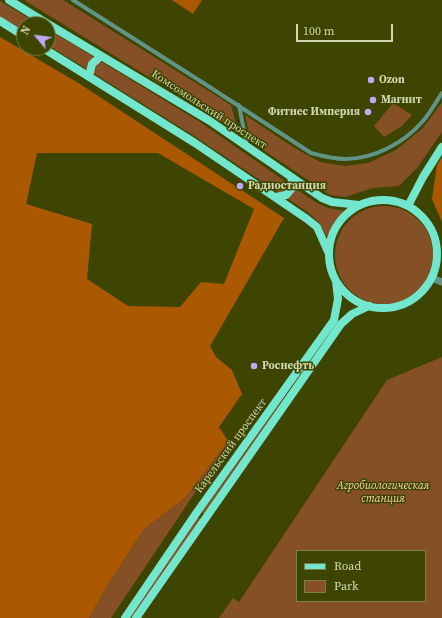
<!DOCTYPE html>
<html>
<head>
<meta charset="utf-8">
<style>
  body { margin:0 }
  #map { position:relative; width:442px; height:618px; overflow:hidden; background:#3d4500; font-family:"Source Serif 4",serif }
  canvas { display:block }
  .legend { position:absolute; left:296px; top:550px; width:130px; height:52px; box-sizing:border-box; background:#3d4500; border:1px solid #788047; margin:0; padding:5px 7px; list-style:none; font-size:12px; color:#d1d9b1 }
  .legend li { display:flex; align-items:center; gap:8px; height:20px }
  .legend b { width:20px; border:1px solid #788047 }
  .north { position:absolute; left:16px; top:16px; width:40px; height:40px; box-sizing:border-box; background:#3d4500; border:1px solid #788047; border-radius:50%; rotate:299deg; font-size:11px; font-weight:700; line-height:16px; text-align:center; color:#d1d9b1 }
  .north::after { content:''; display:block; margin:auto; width:14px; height:18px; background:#bea9f5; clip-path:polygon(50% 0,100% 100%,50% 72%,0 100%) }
  .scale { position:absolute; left:296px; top:24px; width:97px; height:18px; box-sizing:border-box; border:2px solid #d1d9b1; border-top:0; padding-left:5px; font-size:12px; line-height:14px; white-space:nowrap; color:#d1d9b1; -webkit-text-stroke:3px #3d4500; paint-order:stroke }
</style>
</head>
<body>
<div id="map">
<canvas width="442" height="618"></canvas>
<ul class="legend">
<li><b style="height:5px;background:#72e7cd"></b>Road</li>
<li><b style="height:11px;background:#855026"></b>Park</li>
</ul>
<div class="north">N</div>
<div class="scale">100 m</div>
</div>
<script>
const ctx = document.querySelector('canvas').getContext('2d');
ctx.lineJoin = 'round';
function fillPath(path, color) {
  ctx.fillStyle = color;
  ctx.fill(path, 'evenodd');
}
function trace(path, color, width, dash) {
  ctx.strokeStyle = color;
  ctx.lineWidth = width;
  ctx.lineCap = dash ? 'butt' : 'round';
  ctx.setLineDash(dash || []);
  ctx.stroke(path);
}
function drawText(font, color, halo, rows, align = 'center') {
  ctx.font = font + ' "Source Serif 4",serif';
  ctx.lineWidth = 3;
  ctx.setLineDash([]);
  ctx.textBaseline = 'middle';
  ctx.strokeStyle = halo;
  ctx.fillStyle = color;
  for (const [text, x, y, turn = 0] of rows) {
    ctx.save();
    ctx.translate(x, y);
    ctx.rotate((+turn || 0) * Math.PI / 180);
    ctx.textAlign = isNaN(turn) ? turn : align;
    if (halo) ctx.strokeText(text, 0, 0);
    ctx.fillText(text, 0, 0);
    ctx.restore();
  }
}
fillPath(new Path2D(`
  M24,0H63L231,105L238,132L210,114L204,104L173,84H160Z
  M0,1L39,24H24V31L0,17Z
  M48,29L200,122L315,202L328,208L345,211L334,222L327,237L320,224L309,213L191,134L48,45Z
  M442,102V132L417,168L399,186L373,188L345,197L330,195L250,141L245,115L293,147L320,162L345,166L368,163L396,150L423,128Z
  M393,103L412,115L402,126L384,137L374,126Z
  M335 255a49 49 0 1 1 98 0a49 49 0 1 1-98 0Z
  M337,324L205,514L202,512Z
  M442,357V618H219L233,598L239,602L387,380ZM297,551H425V601H297Z
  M228,441L229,442L111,618H89L105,589L144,529L185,498Z
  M198,517L201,519L132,618H128Z`), '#855026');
fillPath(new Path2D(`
  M172,0H202L193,14Z
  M0,37L80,84L284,218L210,346L216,357L232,370L242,394L219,427L228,441L185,498L144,529L105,589L89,618H0ZM37,153H158L254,209L224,284L201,282L180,307L128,306L87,279L92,224L26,204Z
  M442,157V222L432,199L437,165Z`), '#aa5901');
trace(new Path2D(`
  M73,0L205,84L311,153C322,156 333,159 345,159C374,159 404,143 423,121C430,113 436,102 442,93
  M239,105L247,146`), '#5f9487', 4);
trace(new Path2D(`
  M432,278L442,282`), '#5f9487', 7);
trace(new Path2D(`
  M9,0L48,24
  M0,21L24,36
  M48,24L210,121L322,198L332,202L359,205
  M43,48L195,143L307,219L317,227L329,254
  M89,76L92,64L101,56
  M276,197L286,195L293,187L291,177
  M329 254a54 54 0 1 1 108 0a54 54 0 1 1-108 0Z
  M408,206L423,177L442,147
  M125,618L197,512L334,320L338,299L336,281
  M136,618L341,324L352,314L369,306`), '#72e7cd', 8);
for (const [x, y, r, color] of [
  [371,80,4,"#bea9f5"],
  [373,100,4,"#bea9f5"],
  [368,112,4,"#bea9f5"],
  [240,186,4,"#bea9f5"],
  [254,366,4,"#bea9f5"]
]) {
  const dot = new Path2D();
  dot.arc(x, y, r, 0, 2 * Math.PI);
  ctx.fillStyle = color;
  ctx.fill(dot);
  trace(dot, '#3d4500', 1.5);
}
drawText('bold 11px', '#d1d9b1', '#3d4500', [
  ["Ozon",379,80],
  ["Магнит",381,100],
  ["Фитнес Империя",360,112,"right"],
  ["Радиостанция",248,186],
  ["Роснефть",262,366]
], 'left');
drawText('11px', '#d1d9b1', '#3d4500', [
  ["Комсомольский проспект",209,110,33],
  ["Карельский проспект",231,446,-54]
]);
drawText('italic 11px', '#ffd2b3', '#3d4500', [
  ["Агробиологическая",383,486],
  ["станция",383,499]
]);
</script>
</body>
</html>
